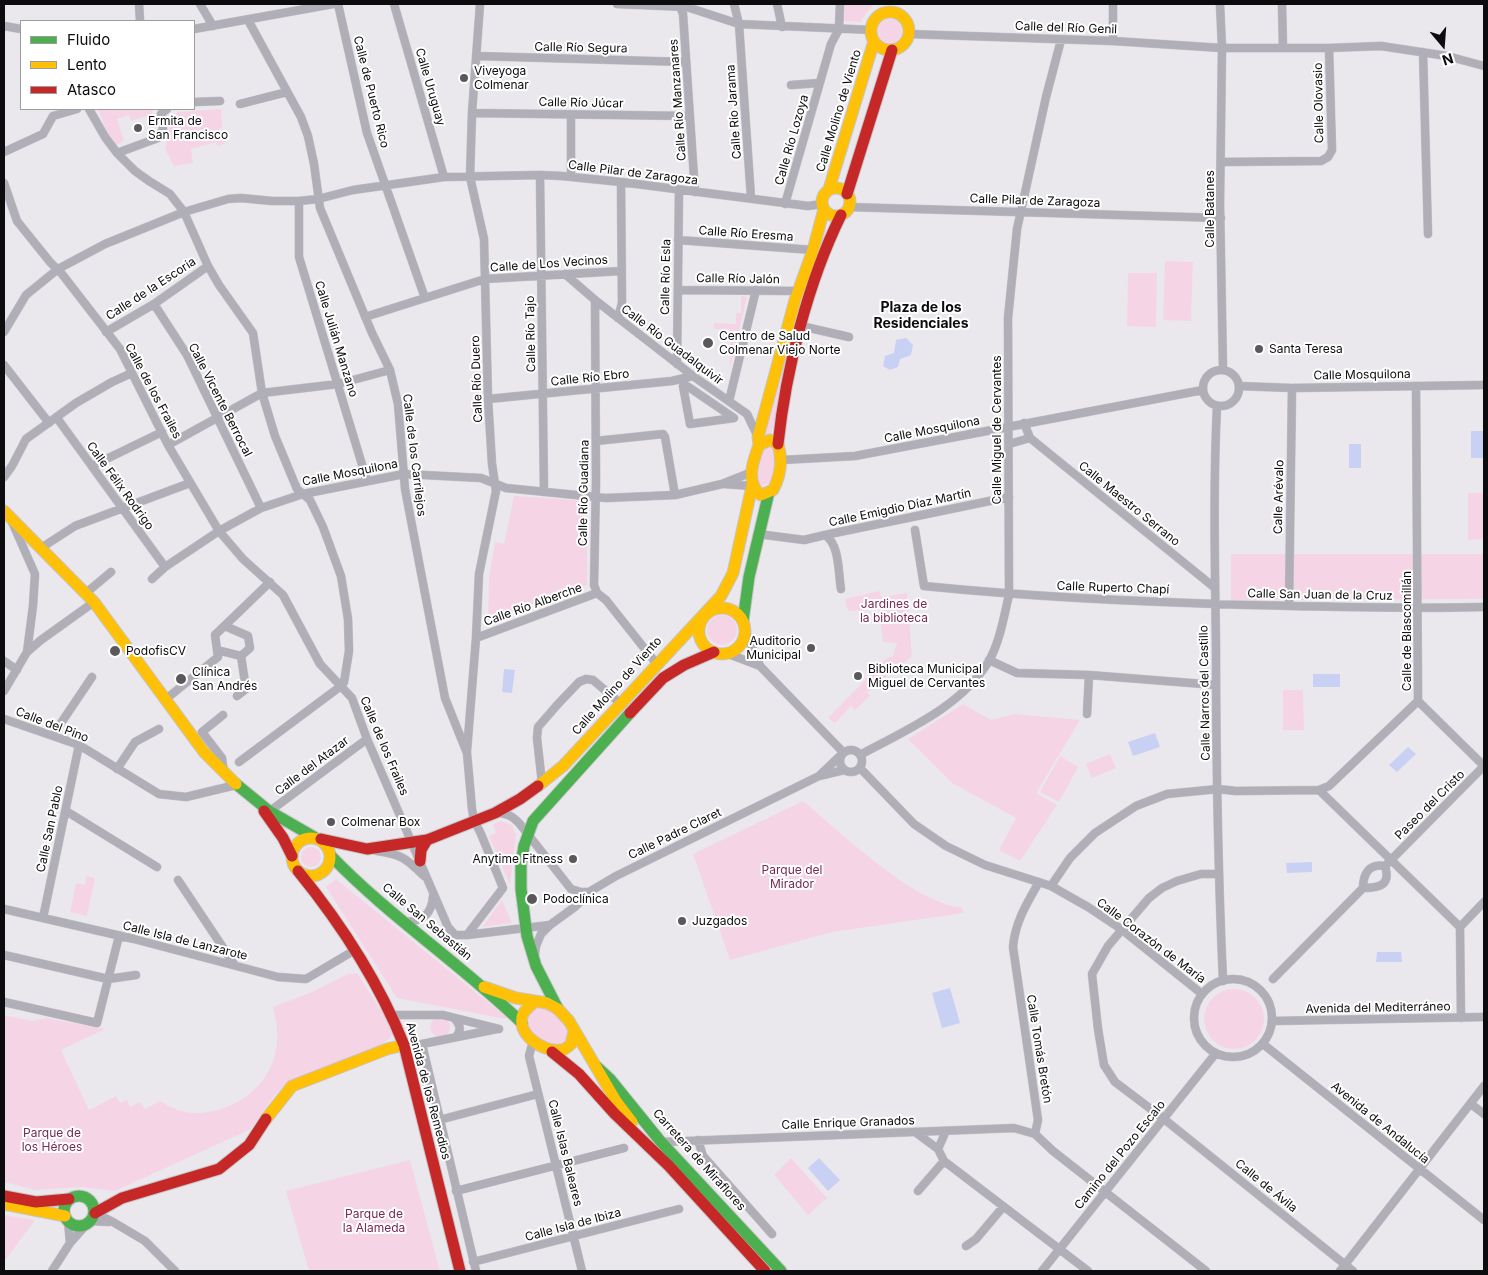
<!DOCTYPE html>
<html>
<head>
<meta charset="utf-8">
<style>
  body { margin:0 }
  #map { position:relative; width:1488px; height:1275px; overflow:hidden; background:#ebe8ed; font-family:Inter,sans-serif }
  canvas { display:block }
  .frame { position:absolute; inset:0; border:5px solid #0c0b0d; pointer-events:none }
  .legend { position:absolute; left:20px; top:20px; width:175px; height:90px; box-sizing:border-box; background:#fff; border:1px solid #9e9d9e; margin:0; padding:6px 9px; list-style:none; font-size:15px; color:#0c0b0d }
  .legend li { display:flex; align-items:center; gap:10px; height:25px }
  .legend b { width:25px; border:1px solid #9e9d9e }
  .north { position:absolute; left:1418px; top:20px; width:50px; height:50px; -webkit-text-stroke:4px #fff; paint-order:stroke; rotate:162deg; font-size:14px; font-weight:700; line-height:20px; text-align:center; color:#0c0b0d }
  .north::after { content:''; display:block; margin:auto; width:18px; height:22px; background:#0c0b0d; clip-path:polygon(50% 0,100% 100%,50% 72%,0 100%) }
</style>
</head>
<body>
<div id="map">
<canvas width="1488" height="1275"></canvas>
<div class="frame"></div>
<ul class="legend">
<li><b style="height:6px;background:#4caf50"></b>Fluido</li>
<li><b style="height:6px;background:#ffc107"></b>Lento</li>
<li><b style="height:6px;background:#c62828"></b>Atasco</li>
</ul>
<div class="north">N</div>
</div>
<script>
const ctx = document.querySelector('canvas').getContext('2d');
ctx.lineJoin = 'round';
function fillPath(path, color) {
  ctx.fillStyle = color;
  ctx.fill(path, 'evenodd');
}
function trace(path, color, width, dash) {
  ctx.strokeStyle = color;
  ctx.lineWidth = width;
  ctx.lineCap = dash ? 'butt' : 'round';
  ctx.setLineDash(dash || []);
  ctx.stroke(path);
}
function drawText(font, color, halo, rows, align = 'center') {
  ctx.font = font + ' Inter,sans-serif';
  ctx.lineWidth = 4;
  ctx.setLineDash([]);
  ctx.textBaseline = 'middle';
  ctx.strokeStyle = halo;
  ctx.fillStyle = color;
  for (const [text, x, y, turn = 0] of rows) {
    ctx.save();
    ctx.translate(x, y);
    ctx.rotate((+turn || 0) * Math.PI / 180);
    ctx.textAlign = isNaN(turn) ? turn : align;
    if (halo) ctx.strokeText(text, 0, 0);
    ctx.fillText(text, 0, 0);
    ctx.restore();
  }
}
fillPath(new Path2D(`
  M845,4H872V6L860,22L844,21Z
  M878 31a12 12 0 1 1 24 0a12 12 0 1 1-24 0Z
  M98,109H152V114L131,121L129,115L117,119L124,141L116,145L107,133Z
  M221,109L222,127L219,129L226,143L217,146L216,142L191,149L193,163L174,166L165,149C170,137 168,120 178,112Z
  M825,229L828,230L788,360L771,436H764L800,296L806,285Z
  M1165,261L1193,262L1191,321L1163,320Z
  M1128,273H1157L1156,327L1127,326Z
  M741,296L747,297L730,368V329H714V323L736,324V313H741Z
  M765,448H772C779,459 775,473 769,483L762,486L757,481L761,455Z
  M1468,493H1484V539L1468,540Z
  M514,496L575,500C581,503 584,506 587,513V585L488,620L489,578L495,542L504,544Z
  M1231,554H1484V599L1231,600Z
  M880,591L881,597L907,593L912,656L867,692L870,696L855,710L851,706L835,723L828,718L887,658L893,656L897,643L883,642L879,608L848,611L845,599Z
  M707 630a15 15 0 1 1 30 0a15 15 0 1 1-30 0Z
  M1283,690H1303L1304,730H1283Z
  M963,704L991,720L1014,714L1080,720L1036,793L1057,805L1020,861L999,850L1016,818L952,783L908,739Z
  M1110,754L1116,768L1092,778L1086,764Z
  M1060,756L1078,767L1059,802L1040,792Z
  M803,801C838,830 917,906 961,907L964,913L832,932L730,960L693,854Z
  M501,821L512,825L516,835L510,885L489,836L496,833L493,824Z
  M301 857a10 10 0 1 1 20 0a10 10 0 1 1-20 0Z
  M86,876L95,878L87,916L70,912L76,883L85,885Z
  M336,879L506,1017L505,1019L397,998L326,887Z
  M502,900L512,923L482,927Z
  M357,973L386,1018L392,1035C382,1052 307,1077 285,1085L275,1095L251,1129L115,1191L81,1187L35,1190L4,1182V1015L32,1021L46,1018L105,1029L61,1050L89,1110L116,1096L120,1103L127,1100L130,1107L140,1102L145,1109L160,1101C171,1108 182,1113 196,1113C233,1113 270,1087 276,1049C279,1035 276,1021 273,1007L312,992L348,974Z
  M1204 1019a30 30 0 1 1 60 0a30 30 0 1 1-60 0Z
  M534,1007C553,1008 568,1022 569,1040C567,1042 565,1044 563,1045C548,1051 524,1034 528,1017C529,1014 532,1010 534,1007Z
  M430 1027a10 10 0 1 1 20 0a10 10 0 1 1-20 0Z
  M791,1158L827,1198L808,1215L774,1175Z
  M410,1160L440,1271H309L286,1191Z
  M4,1215L35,1220L4,1262Z`), '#f5d5e5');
fillPath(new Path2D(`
  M906,338L913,345L911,355L900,359L898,367L890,370L883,366L885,356L894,353L896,340Z
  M1471,431H1484V458H1471Z
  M1349,444H1361V468H1349Z
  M504,669L515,670L512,693L502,692Z
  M1313,674H1340V687H1313Z
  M1155,733L1160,747L1133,756L1128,742Z
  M1408,747L1416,754L1397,772L1389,765Z
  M1312,862V872L1287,873L1286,863Z
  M1377,952H1401L1402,962H1376Z
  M950,988L960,1023L942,1028L932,993Z
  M819,1158L840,1180L828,1191L808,1168Z`), '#c8d0f4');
const street = new Path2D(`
  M139,4L140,21
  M200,4L213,26
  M338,4L367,133L425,298
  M394,4L444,177
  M617,4L687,7L739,24L872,30
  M679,4L683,14L695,192
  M734,4L739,24L751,198
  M777,4L782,27
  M1113,4V41
  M1220,4L1222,48L1220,203L1223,370
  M1282,4L1283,48
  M248,20L301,117L308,136L314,164L320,208L372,333L390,370L398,404L405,489L445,698L467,753L472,809L474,820L481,834L503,888L467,935
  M4,26L21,29
  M194,29L333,4
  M909,34L1113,41L1222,48H1329L1332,150L1328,157L1321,161L1221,162
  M1329,48L1381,46L1447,56L1484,66
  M1423,52L1428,234
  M476,56L686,62
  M791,85L819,83
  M194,102L220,101
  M240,104L287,92
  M89,109L105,137L117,153L135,171L149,181L170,194L184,212L208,266L219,285L253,333L262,393L275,436L297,489L310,500L323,527L341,576L348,619L349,651L344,682L341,686L239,762
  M472,113L690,116
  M571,115V177
  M4,152L43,134L53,116L77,109
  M117,153L158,138L163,129L161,114L167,109
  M540,175L544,492
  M4,183L17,221L50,262L62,274L120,349L168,445L219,531L243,559L283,595L320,664L352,698L367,739L448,927L455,935H467L550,925
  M299,201V257L367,481
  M785,204L831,44L839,29L840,4
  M848,207L1221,218
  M678,240L813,250
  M565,274L595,300L693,376L747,414L758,437
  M678,290L798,291
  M595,300L596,481L594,585L597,593L606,600L656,663
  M154,304L187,355L261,508
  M365,317L485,279L621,271
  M618,318L622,303L621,182
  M801,326L849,337
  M4,332L26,295L58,269L105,244L184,212L228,199L241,198L272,201H299L318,199L353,190L444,177L540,175L562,176L621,182L808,206L822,204
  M106,332L154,304L208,266
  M677,364L679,190
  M4,365L49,423
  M1203 388a18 18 0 1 1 36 0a18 18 0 1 1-36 0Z
  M685,385L690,388L734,418L690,424L683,386Z
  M1239,386L1292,388L1484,385
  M488,399L672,381L693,376
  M729,401L756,290
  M1217,406C1213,486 1215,568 1216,648C1216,759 1218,870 1223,981
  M57,418L165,567
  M1024,423L1030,438L1215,588
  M596,441L663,434L665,437L675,495
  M1009,444L1030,438
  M168,445L262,393L338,384L390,370
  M782,460L855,456L1203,390
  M92,466L162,432
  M4,477L12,466L26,439L76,403L112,382L132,373
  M724,484L752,486
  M12,522L35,574L33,606L27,652
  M915,530L924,586C1032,597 1141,602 1249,605C1328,607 1406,609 1484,607
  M758,534L804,540L825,535C840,545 838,572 841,589
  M825,535L1009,497
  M41,548L75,526L190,483
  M152,579L165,567L219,531L261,508L303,494L404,474L481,478L506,488L606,498L675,495L722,484L752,472
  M86,593L111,572
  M1289,606L1292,388
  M225,626L248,636L250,648L241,656
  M745,630L760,666L843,752
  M476,638L597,593
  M217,650L241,656L246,689L237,696
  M726,653L760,666
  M989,660L1017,673L1089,675L1216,685
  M4,661L17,670
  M4,691L27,652L41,640L94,602
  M166,699L218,657L215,635L270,582
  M1418,701L1484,766
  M1087,714L1089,675
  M223,715L202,732L222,758L224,773
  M4,719L79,745L159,794L186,797L236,785
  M53,735L92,677
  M840 761a11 11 0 1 1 22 0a11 11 0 1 1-22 0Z
  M467,751L476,638L479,574L496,491L492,464L488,399L484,239L470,177L472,113L480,4
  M860,755C906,730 961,707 989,661C1000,641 1004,616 1009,595L1008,318L1017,229L1046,97L1061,40
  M860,768L914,824L946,846L985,865L1051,886L1088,907L1121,929L1202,994
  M117,769L135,742L159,729
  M820,775L841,755
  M542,783L537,738L538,727L558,704L579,682L586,679L593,680L620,703
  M1319,790L1460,927
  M66,811L157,867
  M270,811L367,739
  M497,813C507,813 512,816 519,823L571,889L581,892H589
  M377,851C401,854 407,859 424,876
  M1219,874H1201L1177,881L1162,888L1149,898L1108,946L1092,974L1098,1029L1104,1065L1115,1082L1164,1119L1353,1271
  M178,880L234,964
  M1051,886L1070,858L1095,833L1136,806L1167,794L1218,789L1236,791L1319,790L1329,786L1418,701L1416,386
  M1363,888C1380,888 1391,885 1385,866
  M4,909L134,939L278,977L306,979L355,950
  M43,918L79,745
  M405,922C423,921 432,914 433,896
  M535,954L536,946L541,934L550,925L576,906L589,892L616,876L819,776L844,770
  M4,955L108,979L136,975
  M1273,979L1363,888C1363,874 1369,863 1385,866L1484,766
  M1194 1018a39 39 0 1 1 78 0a39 39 0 1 1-78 0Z
  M4,1002L97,1023L119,936
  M394,1015H443L499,1029
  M454,1018C460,1024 462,1030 456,1037
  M1461,1018L1460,927L1484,902
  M1272,1021L1484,1017
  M533,1041L529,1056L582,1271
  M422,1044L476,1271
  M1263,1044L1484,1220
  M404,1045L422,1044L497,1029
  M1471,1104L1484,1114
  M439,1120L538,1094
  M915,1132L938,1149L944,1161L1088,1271
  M1035,1134L1038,1120L1013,947C1015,922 1027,903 1039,882
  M698,1140L703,1156L772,1234
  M661,1142L1014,1128L1035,1134L1053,1151L1206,1271
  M938,1149L946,1131
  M456,1191L624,1148
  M918,1191L944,1161
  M95,1213L113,1222L145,1241L175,1271
  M68,1221L70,1243
  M91,1221L109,1222
  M966,1246L976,1239L1003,1207
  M473,1262L679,1209
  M52,1271L70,1243L87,1224
  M1042,1271L1216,1053
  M1340,1271L1484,1086`);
const fast = new Path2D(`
  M743,621L749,577L769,492
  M236,784L269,811L314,837
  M331,856C390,917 461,964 522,1023
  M558,1009L536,966L527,936L521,889V863L524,846L533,821L630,713
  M597,1067L610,1079L661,1142L781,1271
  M64 1211a15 15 0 1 1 30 0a15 15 0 1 1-30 0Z`);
const slow = new Path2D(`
  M871 31a19 19 0 1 1 38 0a19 19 0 1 1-38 0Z
  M822 202a14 14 0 1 1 28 0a14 14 0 1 1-28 0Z
  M829,189L874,41
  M770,440L778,444C783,461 781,475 773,490L761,495C745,483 753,461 759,445Z
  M759,445L758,437L795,300L813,250L824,209
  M4,511L94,602L204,752L236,784
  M699 631a23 23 0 1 1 46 0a23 23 0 1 1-46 0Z
  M538,786L563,766L721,596L733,573L752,486
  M292 857a19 19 0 1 1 38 0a19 19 0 1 1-38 0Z
  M484,987L516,998L547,1003L558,1009L569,1021L616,1101L632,1122
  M534,1002C531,1005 525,1010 523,1014C515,1034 544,1053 561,1050C565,1050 568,1047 571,1044L574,1031
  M266,1119L292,1086L387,1049L404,1045
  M4,1204L65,1216`);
const jam = new Path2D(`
  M847,194L892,50
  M778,444C786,369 808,282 841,215
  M630,713L663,678L684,665L714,652
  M264,811L283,838L292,856
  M321,839L367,849L427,840L495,813L520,799L538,786
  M420,861L421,850L427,840
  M298,871C342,925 378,980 404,1045L460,1271
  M552,1052L579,1074L614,1113L669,1166L765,1271
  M4,1196L36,1202L69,1199
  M95,1213L122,1198L219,1169L249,1145L266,1119`);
trace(street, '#c7c5c8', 9);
trace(fast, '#c7c5c8', 13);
trace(slow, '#c7c5c8', 13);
trace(jam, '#c7c5c8', 13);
trace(street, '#b0aeb7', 8);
trace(fast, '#4caf50', 11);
trace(slow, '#ffc107', 11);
trace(jam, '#c62828', 11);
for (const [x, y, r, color] of [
  [464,78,5,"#5a585b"],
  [138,128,5,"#5a585b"],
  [708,343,6,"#5a585b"],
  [1259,349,5,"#5a585b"],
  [811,648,5,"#5a585b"],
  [115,651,6,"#5a585b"],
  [858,676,5,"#5a585b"],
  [181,679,6,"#5a585b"],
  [331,822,5,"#5a585b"],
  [573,859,5,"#5a585b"],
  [532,899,6,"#5a585b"],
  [682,921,5,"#5a585b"]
]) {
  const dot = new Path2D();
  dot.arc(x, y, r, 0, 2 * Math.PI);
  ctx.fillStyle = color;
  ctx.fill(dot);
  trace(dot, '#fff', 2);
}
drawText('12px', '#0c0b0d', '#fff', [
  ["Calle del Río Genil",1066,28,2],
  ["Calle Río Segura",581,48,1],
  ["Calle Uruguay",430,87,74],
  ["Calle de Puerto Rico",371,92,76],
  ["Calle Río Manzanares",678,100,-94],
  ["Calle Río Júcar",581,103,1],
  ["Calle Olovasio",1319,103,-91],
  ["Calle Molino de Viento",839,111,-73],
  ["Calle Río Jarama",734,112,-94],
  ["Calle Río Lozoya",792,140,-74],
  ["Calle Pilar de Zaragoza",633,173,7],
  ["Calle Pilar de Zaragoza",1035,201,2],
  ["Calle Batanes",1210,209,-90],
  ["Calle Río Eresma",746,234,4],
  ["Calle de Los Vecinos",549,264,-4],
  ["Calle Río Esla",666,277,-89],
  ["Calle Río Jalón",738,279,1],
  ["Calle de la Escoria",151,289,-33],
  ["Calle Río Tajo",531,334,-91],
  ["Calle Julián Manzano",336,339,73],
  ["Calle Río Guadalquivir",672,345,37],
  ["Calle Mosquilona",1362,375,-1],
  ["Calle Río Ebro",590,378,-6],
  ["Calle Río Duero",477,379,-92],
  ["Calle de los Frailes",153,391,62],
  ["Calle Vicente Berrocal",220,400,63],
  ["Calle Mosquilona",932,430,-11],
  ["Calle Miguel de Cervantes",997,430,-90],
  ["Calle de los Carrilejos",414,455,83],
  ["Calle Mosquilona",350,473,-11],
  ["Calle Félix Rodrigo",120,486,54],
  ["Calle Río Guadiana",584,493,-89],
  ["Calle Arévalo",1279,497,-89],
  ["Calle Maestro Serrano",1129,504,39],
  ["Calle Emigdio Díaz Martín",900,508,-12],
  ["Calle Ruperto Chapí",1113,588,2],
  ["Calle San Juan de la Cruz",1320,595,1],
  ["Calle Río Alberche",533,605,-20],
  ["Calle de Blascomillán",1407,631,-90],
  ["Calle Molino de Viento",617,686,-48],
  ["Calle Narros del Castillo",1205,693,-91],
  ["Calle del Pino",52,725,21],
  ["Calle de los Frailes",384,746,67],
  ["Calle del Atazar",312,766,-37],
  ["Paseo del Cristo",1430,805,-45],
  ["Calle San Pablo",50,829,-78],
  ["Calle Padre Claret",675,834,-26],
  ["Calle San Sebastián",427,922,40],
  ["Calle Isla de Lanzarote",185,941,14],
  ["Calle Corazón de María",1151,941,37],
  ["Avenida del Mediterráneo",1378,1008,-1],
  ["Calle Tomás Bretón",1039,1049,81],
  ["Avenida de los Remedios",428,1091,75],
  ["Calle Enrique Granados",848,1123,-2],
  ["Avenida de Andalucía",1380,1123,39],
  ["Calle Islas Baleares",565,1153,76],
  ["Camino del Pozo Escalo",1120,1155,-51],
  ["Carretera de Miraflores",699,1160,48],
  ["Calle de Ávila",1266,1186,39],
  ["Calle Isla de Ibiza",573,1225,-15]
]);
drawText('12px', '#0c0b0d', '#fff', [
  ["Viveyoga",474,71],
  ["Colmenar",474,85],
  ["Ermita de",148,121],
  ["San Francisco",148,135],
  ["Centro de Salud",719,336],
  ["Colmenar Viejo Norte",719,350],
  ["Santa Teresa",1269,349],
  ["Auditorio",801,641,"right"],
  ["Municipal",801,655,"right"],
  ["PodofisCV",126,651],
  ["Biblioteca Municipal",868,669],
  ["Miguel de Cervantes",868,683],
  ["Clínica",192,672],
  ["San Andrés",192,686],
  ["Colmenar Box",341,822],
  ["Anytime Fitness",563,859,"right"],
  ["Podoclínica",543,899],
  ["Juzgados",692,921]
], 'left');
drawText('12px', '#782954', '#fff', [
  ["Jardines de",894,604],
  ["la biblioteca",894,618],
  ["Parque del",792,870],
  ["Mirador",792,884],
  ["Parque de",52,1133],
  ["los Héroes",52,1147],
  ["Parque de",374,1214],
  ["la Alameda",374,1228]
]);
drawText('bold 14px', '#0c0b0d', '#fff', [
  ["Plaza de los",921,308],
  ["Residenciales",921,324]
]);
</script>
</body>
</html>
